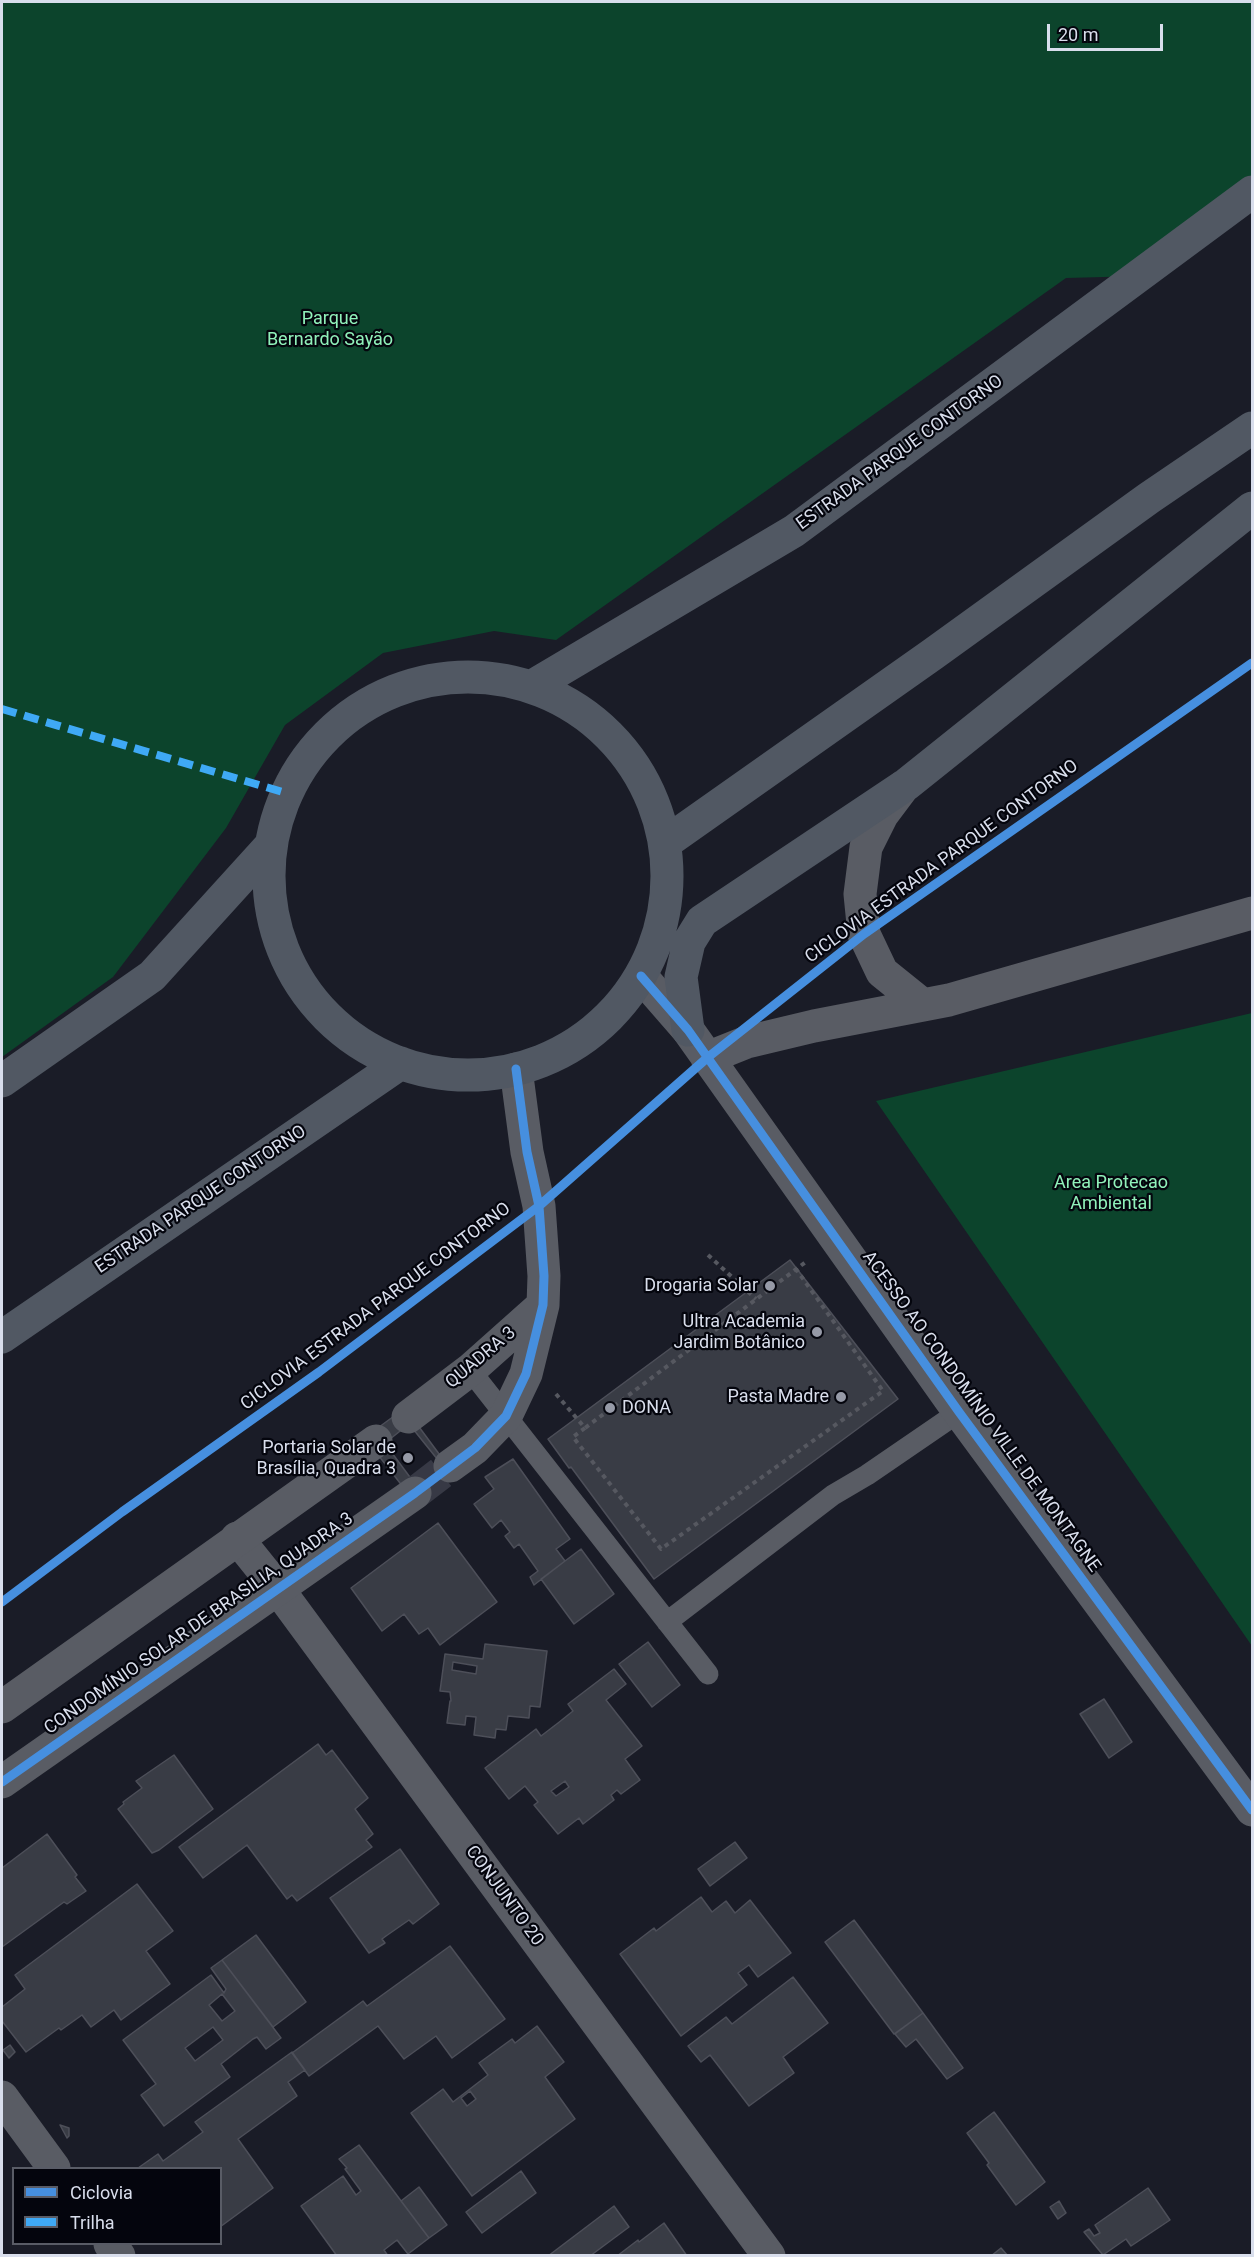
<!DOCTYPE html>
<html>
<head>
<meta charset="utf-8">
<style>
  body { margin:0 }
  #map { position:relative; width:1254px; height:2257px; overflow:hidden; background:#1a1c27; font-family:Roboto,sans-serif }
  canvas { display:block }
  .frame { position:absolute; inset:0; border:3px solid #d9deec; pointer-events:none }
  .legend { position:absolute; left:12px; top:2167px; width:210px; height:78px; box-sizing:border-box; background:#04050d; border:2px solid #595c66; margin:0; padding:8px 10px; list-style:none; font-size:18px; color:#d9deec }
  .legend li { display:flex; align-items:center; gap:12px; height:30px }
  .legend b { width:30px; border:2px solid #595c66 }
  .scale { position:absolute; left:1047px; top:24px; width:116px; height:27px; box-sizing:border-box; border:3px solid #d9deec; border-top:0; padding-left:8px; font-size:18px; line-height:21px; white-space:nowrap; color:#d9deec; -webkit-text-stroke:4px #04050d; paint-order:stroke }
</style>
</head>
<body>
<div id="map">
<canvas width="1254" height="2257"></canvas>
<div class="frame"></div>
<ul class="legend">
<li><b style="height:8px;background:#468fdf"></b>Ciclovia</li>
<li><b style="height:8px;background:#3fa9f5"></b>Trilha</li>
</ul>
<div class="scale">20 m</div>
</div>
<script>
const ctx = document.querySelector('canvas').getContext('2d');
ctx.lineJoin = 'round';
function fillPath(path, color) {
  ctx.fillStyle = color;
  ctx.fill(path, 'evenodd');
}
function trace(path, color, width, dash) {
  ctx.strokeStyle = color;
  ctx.lineWidth = width;
  ctx.lineCap = dash ? 'butt' : 'round';
  ctx.setLineDash(dash || []);
  ctx.stroke(path);
}
function drawText(font, color, halo, rows, align = 'center') {
  ctx.font = font + ' Roboto,sans-serif';
  ctx.lineWidth = 4.5;
  ctx.setLineDash([]);
  ctx.textBaseline = 'middle';
  ctx.strokeStyle = halo;
  ctx.fillStyle = color;
  for (const [text, x, y, turn = 0] of rows) {
    ctx.save();
    ctx.translate(x, y);
    ctx.rotate((+turn || 0) * Math.PI / 180);
    ctx.textAlign = isNaN(turn) ? turn : align;
    if (halo) ctx.strokeText(text, 0, 0);
    ctx.fillText(text, 0, 0);
    ctx.restore();
  }
}
fillPath(new Path2D(`
  M2,2H1252V194L1142,276L1066,278L556,640L494,631L383,653L285,725L226,828L113,977L2,1057Z
  M1252,1013V1646L876,1101Z`), '#0c442c');
const building = new Path2D(`
  M790,1260L898,1399L654,1579L571,1467L569,1468L548,1439Z
  M405,1408L448,1466L418,1488L375,1430Z
  M409,1424L442,1465L407,1492L375,1451Z
  M513,1459L570,1539L556,1549L565,1561L534,1585L530,1577L538,1571L519,1544L514,1548L505,1536L510,1532L501,1520L492,1528L474,1504L494,1489L485,1477Z
  M438,1523L497,1602L440,1645L428,1628L419,1634L404,1614L382,1631L351,1588Z
  M581,1549L614,1594L574,1624L541,1579Z
  M648,1642L680,1685L652,1707L619,1664Z
  M485,1644L547,1651L540,1707L530,1706L529,1718L508,1716L506,1730L496,1729L495,1738L474,1735L476,1717L466,1716L465,1725L447,1723L450,1701H451L450,1692L440,1691L445,1654L483,1659ZM453,1662L477,1666L476,1674L452,1670Z
  M614,1669L626,1684L606,1700L642,1746L625,1759L640,1780L621,1794L617,1790L611,1795L614,1800L583,1824L579,1818L558,1834L534,1805L538,1802L525,1786L509,1799L485,1768L536,1729L541,1736L558,1723L573,1711L568,1704ZM565,1781L569,1787L556,1796L551,1791Z
  M1104,1699L1132,1742L1109,1758L1080,1714Z
  M318,1744L326,1755L332,1750L368,1798L355,1809L373,1834L366,1840L372,1847L297,1901L292,1895L287,1899L247,1845L203,1878L179,1847Z
  M174,1755L213,1809L159,1850L152,1853L118,1809L124,1804L123,1802L142,1788L136,1781Z
  M47,1834L77,1875L75,1877L86,1891L67,1904L64,1902L2,1947V1868Z
  M735,1842L747,1858L710,1886L698,1869Z
  M400,1849L439,1904L413,1924L409,1920L386,1936L382,1939L385,1943L369,1953L330,1898Z
  M137,1884L173,1931L146,1951L170,1984L121,2020L114,2010L91,2027L82,2015L61,2030L59,2028L26,2052L2,2021V2007L25,1989L15,1975Z
  M701,1897L712,1912L726,1901L735,1913L750,1900L791,1953L758,1977L749,1965L738,1973L747,1985L681,2036L620,1954L654,1928L656,1931Z
  M854,1920L923,2013L894,2034L825,1942Z
  M256,1935L306,2002L273,2027L222,1960Z
  M450,1946L505,2019L452,2058L436,2036L404,2059L378,2026L309,2076L292,2053L363,2001L367,2006Z
  M222,1960L281,2038L266,2049L257,2037L253,2039L221,2064L230,2077L164,2126L141,2095L156,2084L123,2040L211,1975L224,1993L226,1989L211,1968ZM222,1994L235,2011L222,2021L209,2005ZM213,2027L223,2040L195,2061L185,2048Z
  M793,1977L828,2023L783,2057L794,2073L749,2106L710,2055L701,2062L688,2046L726,2017L732,2024Z
  M923,2013L963,2068L947,2079L916,2039L906,2047L895,2034Z
  M537,2026L564,2062L545,2077L575,2119L472,2196L411,2113L443,2089L453,2102L488,2075L479,2063L512,2039L515,2043ZM470,2091L476,2099L467,2106L461,2098Z
  M10,2045L15,2052L9,2058L3,2050Z
  M292,2052L305,2070L288,2082L297,2096L238,2139L273,2188L220,2227V2168H138L158,2154L163,2161L203,2132L195,2122Z
  M994,2112L1045,2182L1016,2205L987,2165L989,2163L967,2133Z
  M60,2125L69,2128V2136L67,2138Z
  M359,2145L429,2238L408,2254L397,2240L384,2250L388,2256H337L301,2206L343,2176L356,2195L361,2191L345,2169L347,2168L339,2159Z
  M521,2171L536,2193L482,2233L466,2212Z
  M419,2187L447,2225L429,2238L401,2201Z
  M1148,2188L1170,2220L1131,2246L1126,2239L1103,2255L1084,2232L1089,2229L1094,2236L1100,2233L1095,2225Z
  M1059,2201L1066,2213L1058,2219L1050,2207Z
  M614,2206L629,2227L590,2256H548Z
  M664,2223L687,2256H617L638,2240L639,2242Z
  M1001,2248L1008,2256H991Z`);
fillPath(building, '#393c45');
trace(building, '#4d4f59', 1.5);
trace(new Path2D(`
  M415,1493L450,1466`), '#373945', 33, [33, 16]);
trace(new Path2D(`
  M708,1255L756,1299
  M556,1394L585,1428L807,1261
  M585,1428L573,1437L661,1549L883,1391L796,1269`), '#565860', 4, [4.5, 4.5]);
trace(new Path2D(`
  M470,1370L708,1674
  M667,1622L833,1495L867,1475L959,1412`), '#595c64', 21);
trace(new Path2D(`
  M237,1538L278,1589L769,2256
  M2,2097L54,2168
  M110,2244L119,2256`), '#595c64', 33);
trace(new Path2D(`
  M903,787L882,815L866,847L860,894L864,934L882,972L923,1005
  M641,976L688,1030L959,1412L1252,1810
  M707,1058L747,1042L814,1026L949,1000L1252,913
  M408,1417L470,1370L543,1305
  M450,1466L475,1448L506,1416L526,1374L543,1305L544,1276L539,1206L527,1152L516,1069
  M2,1707L376,1441
  M2,1782L415,1493`), '#595c64', 33);
trace(new Path2D(`
  M269 876a199 199 0 1 1 398 0a199 199 0 1 1-398 0Z
  M531,687L794,531L1252,192
  M665,843L933,654L1149,498L1252,428
  M688,1030L681,977L689,942L702,921L907,784L1252,508
  M2,1081L152,976L270,846
  M2,1337L401,1063`), '#515863', 33);
trace(new Path2D(`
  M2,709L286,793`), '#3fa9f5', 8, [15, 8]);
trace(new Path2D(`
  M641,976L688,1030L959,1412L1252,1810
  M2,1602L122,1512L319,1372L539,1206L707,1058L864,934L1252,663
  M2,1782L415,1493L475,1448L506,1416L526,1374L543,1305L544,1276L539,1206L527,1152L516,1069`), '#468fdf', 9);
for (const [x, y, r, color] of [
  [770,1286,6,"#969aa7"],
  [817,1332,6,"#969aa7"],
  [841,1397,6,"#969aa7"],
  [610,1408,6,"#969aa7"],
  [408,1458,6,"#969aa7"]
]) {
  const dot = new Path2D();
  dot.arc(x, y, r, 0, 2 * Math.PI);
  ctx.fillStyle = color;
  ctx.fill(dot);
  trace(dot, '#04050d', 2);
}
drawText('18px', '#90f1ba', '#04050d', [
  ["Parque",330,319],
  ["Bernardo Sayão",330,340],
  ["Area Protecao",1111,1183],
  ["Ambiental",1111,1204]
]);
drawText('18px', '#d9deec', '#04050d', [
  ["ESTRADA PARQUE CONTORNO",900,453,-36],
  ["CICLOVIA ESTRADA PARQUE CONTORNO",942,862,-36],
  ["ESTRADA PARQUE CONTORNO",201,1200,-34],
  ["CICLOVIA ESTRADA PARQUE CONTORNO",376,1307,-37],
  ["QUADRA 3",481,1358,-40],
  ["ACESSO AO CONDOMÍNIO VILLE DE MONTAGNE",981,1412,54],
  ["CONDOMÍNIO SOLAR DE BRASILIA, QUADRA 3",199,1624,-35],
  ["CONJUNTO 20",504,1896,54]
]);
drawText('18px', '#d9deec', '#04050d', [
  ["Drogaria Solar",758,1286],
  ["Ultra Academia",805,1322],
  ["Jardim Botânico",805,1343],
  ["Pasta Madre",829,1397],
  ["DONA",622,1408,"left"],
  ["Portaria Solar de",396,1448],
  ["Brasília, Quadra 3",396,1469]
], 'right');
</script>
</body>
</html>
